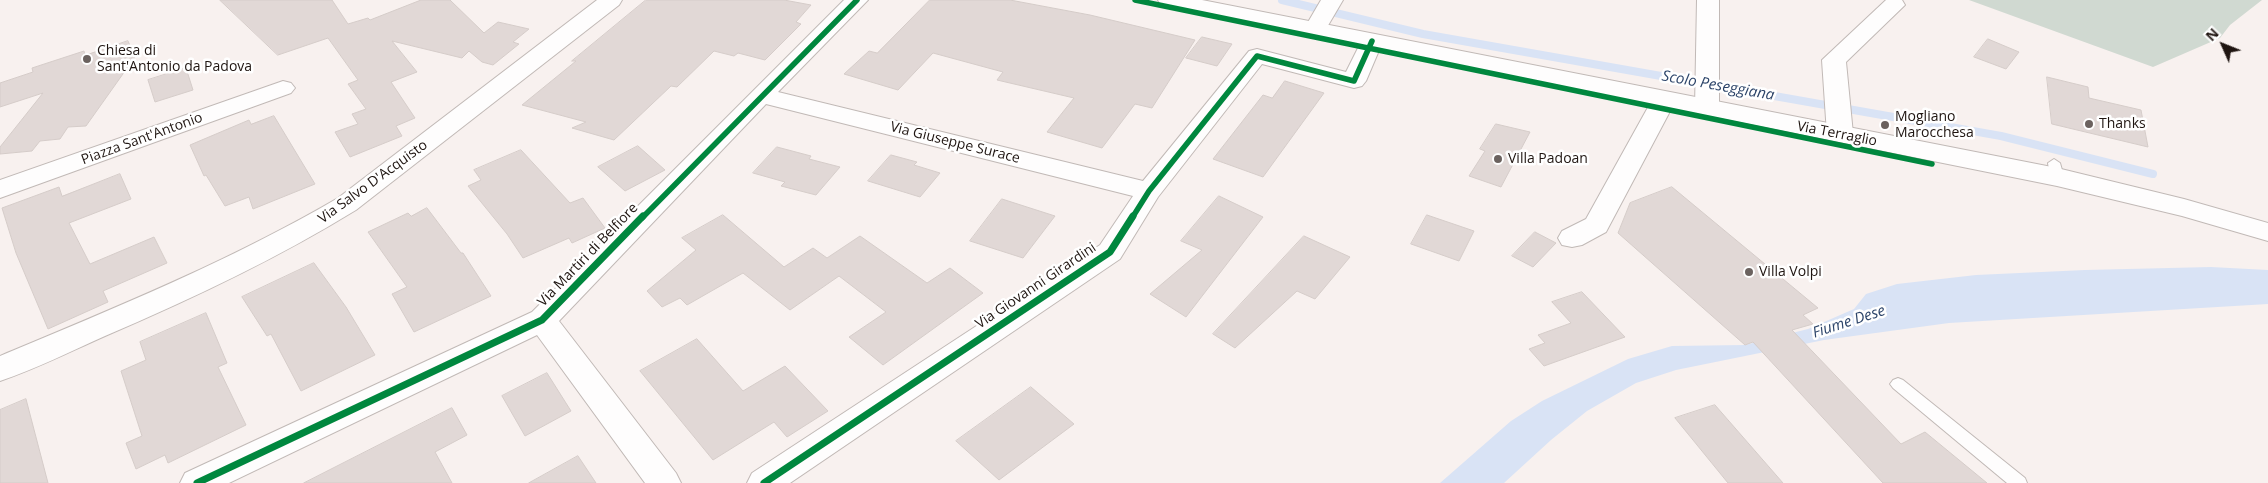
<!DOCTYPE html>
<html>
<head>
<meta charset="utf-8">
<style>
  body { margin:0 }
  #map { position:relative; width:2268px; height:483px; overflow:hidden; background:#f8f1ef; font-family:"Open Sans",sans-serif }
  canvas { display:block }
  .north { position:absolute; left:2198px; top:20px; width:50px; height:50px; -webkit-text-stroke:4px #fff; paint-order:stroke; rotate:314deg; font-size:14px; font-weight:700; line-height:20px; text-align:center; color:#1f1511 }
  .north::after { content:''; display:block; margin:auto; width:18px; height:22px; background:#1f1511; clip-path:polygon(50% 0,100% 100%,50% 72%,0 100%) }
</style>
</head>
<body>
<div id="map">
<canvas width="2268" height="483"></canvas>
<div class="north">N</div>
</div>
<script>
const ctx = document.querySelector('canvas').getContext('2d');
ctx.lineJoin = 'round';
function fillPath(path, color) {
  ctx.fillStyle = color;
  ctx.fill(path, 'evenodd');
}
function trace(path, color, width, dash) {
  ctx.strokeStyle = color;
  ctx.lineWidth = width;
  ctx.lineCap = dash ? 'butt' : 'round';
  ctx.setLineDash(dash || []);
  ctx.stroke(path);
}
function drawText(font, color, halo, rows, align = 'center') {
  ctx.font = font + ' "Open Sans",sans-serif';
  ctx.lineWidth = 5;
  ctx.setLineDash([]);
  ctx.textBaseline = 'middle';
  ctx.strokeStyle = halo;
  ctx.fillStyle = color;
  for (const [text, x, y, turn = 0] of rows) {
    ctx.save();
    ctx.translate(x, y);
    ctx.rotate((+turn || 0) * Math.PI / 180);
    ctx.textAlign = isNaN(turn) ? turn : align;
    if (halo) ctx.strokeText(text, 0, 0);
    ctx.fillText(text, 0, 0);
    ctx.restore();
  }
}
fillPath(new Path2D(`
  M1969,0H2262L2230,25L2220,38L2153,67Z`), '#d0d9d1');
fillPath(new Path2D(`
  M2211,267L2268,270V304L1949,323L1824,340L1676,370L1636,383L1587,411L1551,440L1504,483H1440L1511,421L1542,401L1628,359L1672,346L1745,345L1808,329L1854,309L1866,294L1897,284L1976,275L2085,270Z`), '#d9e3f5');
trace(new Path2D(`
  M1282,0L1423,34L2001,136L2153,174`), '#d9e3f5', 8);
const building = new Path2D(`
  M220,0H332L348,24L368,18L370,20L421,0H450L484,33L498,22L529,29L513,42L519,44L493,65L482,62L469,51L462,58L392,41L417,72L391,82L415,118L396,126L402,136L350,157L335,132L358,124L352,114L366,109L348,84L358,80L328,38L278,55Z
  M646,0H784L811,5L796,22L801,24L765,60L738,53L734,56L714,51L677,87L671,86L614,140L572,128L586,122L522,105L576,61H572Z
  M930,0H1010L1090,15L1195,40L1152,108L1135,104L1102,148L1047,132L1074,98L997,80L1003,72L933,53L898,90L844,74L869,51L877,53Z
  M1202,37L1232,44L1217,66L1186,58Z
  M1988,39L2019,52L2006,69L1974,57Z
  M128,41L135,57L86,126L68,127L60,139L40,141L32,151L0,154V147L43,93L0,107V83L33,72L32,68L84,51L85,55Z
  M186,68L193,90L155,102L148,80Z
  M2047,77L2088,87L2089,98L2141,110L2148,147L2052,124Z
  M1285,81L1324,93L1263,177L1213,159L1263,95L1272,98Z
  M274,116L315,184L253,209L249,197L225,206L206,175L204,176L190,145L249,120L251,124Z
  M1496,124L1530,132L1501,187L1469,176L1485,151L1480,149Z
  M638,146L665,170L625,191L598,167Z
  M777,147L811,156L809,159L840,167L816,195L781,186L785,182L753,173Z
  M521,150L570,203L583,198L605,228L572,243L569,238L523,258L507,234L468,186L481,180L474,170Z
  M891,155L917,162L914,165L940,173L920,197L868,181Z
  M120,174L131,199L69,223L90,264L154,237L167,263L103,291L108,302L48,329L16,253L2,208L59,187L62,196Z
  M1672,187L1818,308L1803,315L1813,324L1792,330L1901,444L1925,432L1987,483H1883L1753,342L1745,345L1618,233L1630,203Z
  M1219,196L1263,217L1186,317L1150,294L1202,250L1181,241Z
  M1002,199L1055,216L1023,258L970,241Z
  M427,208L461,253H463L491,296L414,332L392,294L407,287L368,232L408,213L411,216Z
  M723,215L784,267L813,248L827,258L860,236L927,283L950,268L983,293L883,365L849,337L886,312L839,276L790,310L743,273L687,305L680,298L662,307L647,291L696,250L682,238Z
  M1427,215L1474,231L1459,261L1411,244Z
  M1535,232L1556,243L1533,267L1512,256Z
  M1304,236L1350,257L1315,299L1297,291L1235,348L1213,334Z
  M314,263L346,307L375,355L301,391L271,334L267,336L242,297Z
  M1582,292L1625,337L1544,366L1529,349L1545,343L1538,335L1571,323L1552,302Z
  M206,313L227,363L218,367L246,425L168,463L165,455L136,469L126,443L142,436L121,371L146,360L140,342Z
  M697,339L743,391L785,366L828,411L787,437L774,422L713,460L640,371Z
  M547,373L571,411L525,436L502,396Z
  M1031,387L1074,424L999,480L956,441Z
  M26,399L48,483H0V410Z
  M1715,405L1783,483H1728L1675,418Z
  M452,408L467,435L435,452L452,483H304Z
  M578,456L596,483H529Z`);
fillPath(building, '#e1d8d6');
trace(building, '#d5ccc9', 1);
const lane = new Path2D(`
  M2054,159L2060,163L2064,177L2057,181L2050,177L2048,163Z
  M1898,378L1903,380L2025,478L2027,483H2007L1893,388L1890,384L1893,380Z`);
const street = new Path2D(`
  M597,0H622L619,5L356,210C276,259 192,299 105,336C71,351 36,369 0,381V356C115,308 230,261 338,198Z
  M844,0H868L778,92L1143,181L1249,51L1257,49L1346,72L1364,36L1372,34L1380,36L1383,41L1366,81L1362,86L1354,88L1262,64L1158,197L1120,259L790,483H747L752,473L1100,245L1133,196L766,104L559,321L676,473L681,483H645L537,335L229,483H180L185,473L532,312Z
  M1321,0H1343L1323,34L1315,36L1307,34L1304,29Z
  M1697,0H1719V108L1716,113L1707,116L1698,113L1695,108Z
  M1886,0H1902L1905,5L1846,62L1853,134L1849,140L1840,142L1831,140L1827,134L1822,60Z
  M283,81L291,83L295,88L291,93L0,198V180Z
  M1664,93L1673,95L1676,100L1606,232L1582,245L1572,247L1562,245L1558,238L1562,231L1586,219L1652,100L1655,95Z`);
const primary = new Path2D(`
  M1158,0H1202L2057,168L2184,199L2268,223V241L2182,216L2057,186L1169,7L1161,5Z`);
trace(lane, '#c1b9b6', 2);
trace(street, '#c1b9b6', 2);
trace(primary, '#c1b9b6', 2);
fillPath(lane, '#fefdfd');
fillPath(street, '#fefdfd');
fillPath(primary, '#fefdfd');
trace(new Path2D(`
  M1135,0L1932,164
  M642,218L857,0
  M1132,218L1149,191L1257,56L1354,81L1372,41`), '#00873e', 5.5);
trace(new Path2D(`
  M197,483L542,320L643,216
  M764,483L1110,252L1133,216`), '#00873e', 7);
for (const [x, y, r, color] of [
  [87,59,5,"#6b625f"],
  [2089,124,5,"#6b625f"],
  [1885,125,5,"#6b625f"],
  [1498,159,5,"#6b625f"],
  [1749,272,5,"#6b625f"]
]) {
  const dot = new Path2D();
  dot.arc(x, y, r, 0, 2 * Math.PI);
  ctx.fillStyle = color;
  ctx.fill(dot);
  trace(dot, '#fff', 2);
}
drawText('14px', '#1f1511', '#fff', [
  ["Chiesa di",97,51],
  ["Sant'Antonio da Padova",97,67],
  ["Mogliano",1895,117],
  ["Marocchesa",1895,133],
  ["Thanks",2099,124],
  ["Villa Padoan",1508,159],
  ["Villa Volpi",1759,272]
], 'left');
drawText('14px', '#1f1511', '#fff', [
  ["Via Terraglio",1837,134,11],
  ["Piazza Sant'Antonio",142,139,-20],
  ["Via Giuseppe Surace",955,143,14],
  ["Via Salvo D'Acquisto",373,182,-36],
  ["Via Martiri di Belfiore",588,255,-46],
  ["Via Giovanni Girardini",1036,286,-34]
]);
drawText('italic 15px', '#2c4469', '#fff', [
  ["Scolo Peseggiana",1718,86,10],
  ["Fiume Dese",1849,322,-18]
]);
</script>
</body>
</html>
